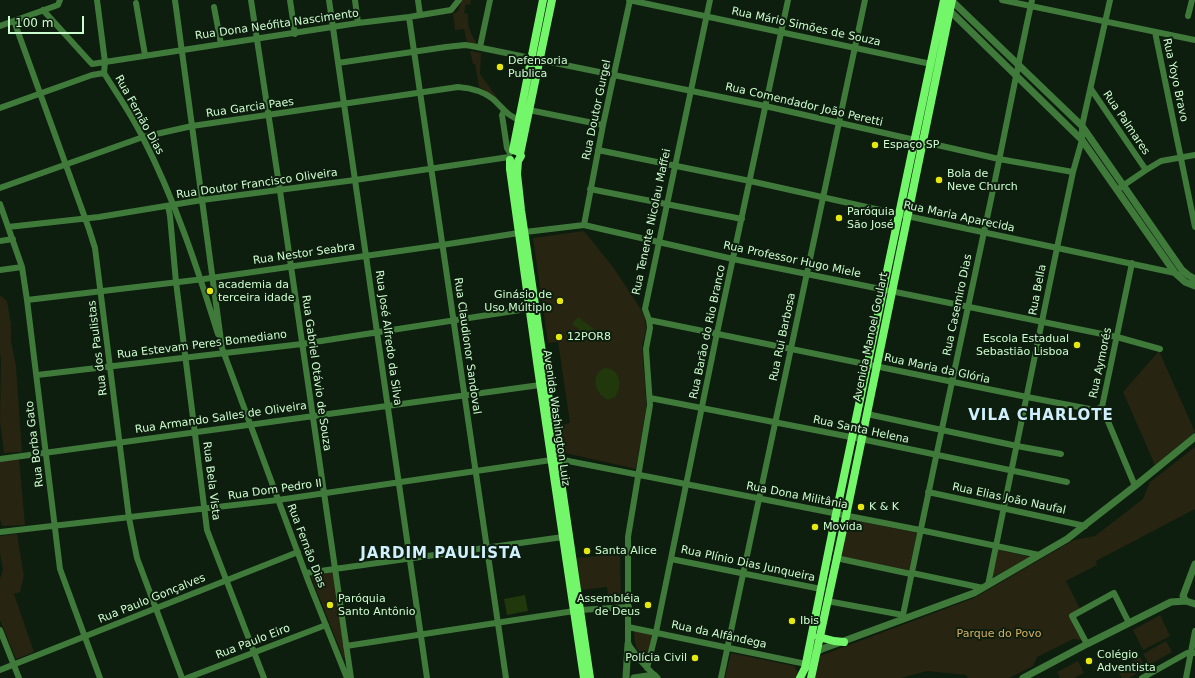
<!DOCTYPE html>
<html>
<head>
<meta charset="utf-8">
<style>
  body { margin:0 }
  #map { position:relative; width:1195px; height:678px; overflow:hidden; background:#0d1e0e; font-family:"DejaVu Sans",sans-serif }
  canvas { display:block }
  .scale { position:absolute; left:8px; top:16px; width:76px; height:18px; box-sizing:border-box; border:2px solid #cdfcce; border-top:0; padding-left:5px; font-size:12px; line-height:14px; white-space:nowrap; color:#cdfcce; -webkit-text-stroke:3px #0d1e0e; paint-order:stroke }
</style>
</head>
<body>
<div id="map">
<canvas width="1195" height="678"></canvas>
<div class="scale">100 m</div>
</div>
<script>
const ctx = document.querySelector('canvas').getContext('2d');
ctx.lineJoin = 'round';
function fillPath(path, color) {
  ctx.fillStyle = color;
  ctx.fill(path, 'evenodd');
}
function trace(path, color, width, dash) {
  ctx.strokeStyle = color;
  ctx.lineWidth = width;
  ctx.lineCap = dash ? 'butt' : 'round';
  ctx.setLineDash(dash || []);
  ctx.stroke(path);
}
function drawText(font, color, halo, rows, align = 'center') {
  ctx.font = font + ' "DejaVu Sans",sans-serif';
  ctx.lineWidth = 4;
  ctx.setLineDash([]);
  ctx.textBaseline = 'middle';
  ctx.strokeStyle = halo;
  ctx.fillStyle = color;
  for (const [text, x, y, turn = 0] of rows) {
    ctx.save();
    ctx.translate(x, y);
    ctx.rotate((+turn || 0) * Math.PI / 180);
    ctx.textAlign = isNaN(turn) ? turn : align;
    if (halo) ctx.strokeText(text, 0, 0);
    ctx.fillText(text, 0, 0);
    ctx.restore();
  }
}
fillPath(new Path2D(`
  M462,0H471L470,5L466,4L464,13L468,14C467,26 471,34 477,44L467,42L464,29L455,30L453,14L458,11Z
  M470,51L481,53L480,74L501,103L487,92L479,87L475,64H473Z
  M584,231L613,267L642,311L645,320L646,329L642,348L646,397V409L636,469L565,453L564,450L560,425L570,423L558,342L548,343L533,238Z
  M0,295L7,301L11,324V340L16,367L22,452L4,453L0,422L1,360L0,353Z
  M1159,351L1195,432L1155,465L1123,392Z
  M1195,447V509L1096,561L1097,565L1066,581L1080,609L1069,615L1082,640L1073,639L1037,657L1033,666L1009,678H968L966,675L927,671L901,678H815L820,656L974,598L1074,540L1095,536L1143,499L1150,482Z
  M19,458L25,525L2,526L0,519V461Z
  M849,519L917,533L909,571L841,557Z
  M17,534L24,576L20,592L14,594L34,652L16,659L0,620V579L3,570L0,553V536Z
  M998,550H999L1030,557L993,577L992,576Z
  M620,554L621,602L609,603L607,587L581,590L577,558Z
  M333,571L346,656L344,658L343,657L310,574Z
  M1160,615L1170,636L1143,650L1133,630Z
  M634,631L652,634L647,657C636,655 634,641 634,631Z
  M1166,641L1172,652L1149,665L1143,654Z
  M731,653L794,666L797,671L798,675L796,678H725Z
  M1140,657L1146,668L1129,678H1122L1117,670Z
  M1078,661L1084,673L1074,678H1060L1057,672Z`), '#272411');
fillPath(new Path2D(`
  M578,317L594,329L588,336L572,324Z
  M605,368C621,369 623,386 615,397L608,400C595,394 589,374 605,368Z
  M525,595L528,611L507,615L504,599Z`), '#20380c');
trace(new Path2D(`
  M97,0L105,62L104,73
  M175,0L222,348L309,583L347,678
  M251,0L280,191L351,678
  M290,0L295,34
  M329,0L427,678
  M355,0L358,23
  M418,0L420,15
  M629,0L931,64
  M1002,0L1195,40
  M136,3L145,55
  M214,7L221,44
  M43,10L92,64L358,23L409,17L451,10L459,0
  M1188,16L1192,0
  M409,17L506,678
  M14,21L89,229L95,248L129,518L137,558L182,678
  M0,26L58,5L60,0
  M1155,32L1195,227
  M480,47L490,0
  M338,63L446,47L465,45L472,46L765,106L999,159L1073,172
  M104,73C117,94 132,115 143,138C175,200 197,267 218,334
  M1091,89L1146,170
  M0,108L92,75L104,73
  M529,110L603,125
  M504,111L502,115L507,148L510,153
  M598,150L750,181L907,216L1175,273
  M1121,187L1146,170L1161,161L1195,155
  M0,188L143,137L192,126L458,87C471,88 483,91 493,99C503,108 509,118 523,121
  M590,189L742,219
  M0,204L22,267L27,300L60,569L100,678
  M168,206L170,216L176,282L207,530L264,678
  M584,225L603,125L630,0
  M8,227L99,217L202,200L355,180L509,157
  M0,241L13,239
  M1132,263L1102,407L1135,486
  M0,270L22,267
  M27,300L204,279L442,245L525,232L584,225L733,259L1117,337L1160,349
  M649,320L1027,397L1095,410L1102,407
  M37,375L302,344L533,308
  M650,398L861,439L1067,482
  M867,414L1017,446L1061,454
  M0,459L540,385
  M928,492L1085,526
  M0,532L278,500L558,459L920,530L1039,555
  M836,558L911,574
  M671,559L821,589
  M306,573L563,537
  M912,573L983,588
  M988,585L1057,248L1073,172L1082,140V126L1110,0
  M827,601L903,615
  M580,610L629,607
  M903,615C929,487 957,360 984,232C1001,155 1015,77 1032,0
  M628,627L806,664
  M0,630L19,678
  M1087,644L1072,616L1114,593L1129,623
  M346,646L574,611
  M647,668L656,632L717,333L788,0
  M0,670L298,552
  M654,675L639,659L628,644V537L650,405L646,349L650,328L649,320L645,309L710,0
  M187,678L326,625
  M721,678L865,0
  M1142,678L1187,653H1195
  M1186,678L1195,631`), '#3f7a3b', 6);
trace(new Path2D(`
  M951,0L1082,126L1182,270L1188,275L1195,279
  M947,8L1082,140L1175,273L1185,282L1195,286
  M1186,601L1183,596L1195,564
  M815,653L822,649L974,593L1067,539L1135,486L1195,437
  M626,678L628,644
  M634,678L654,675L657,678
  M1023,678L1087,644L1171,602L1186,601L1195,604`), '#3f7a3b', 7);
trace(new Path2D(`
  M513,150L519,152L521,156L518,161L517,174L521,210L590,678
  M513,150L543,0
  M520,154L552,0
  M510,160V169L538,369L584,678
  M819,637L834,641L844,642
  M800,678L805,668L836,514L944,0
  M811,678L846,516L952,0`), '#74f66a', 8);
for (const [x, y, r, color] of [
  [500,67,4,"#e6e70e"],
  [875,145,4,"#e6e70e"],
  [939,180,4,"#e6e70e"],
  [839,218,4,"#e6e70e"],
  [210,291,4,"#e6e70e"],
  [560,301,4,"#e6e70e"],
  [559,337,4,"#e6e70e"],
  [1077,345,4,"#e6e70e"],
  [861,507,4,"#e6e70e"],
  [815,527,4,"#e6e70e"],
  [587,551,4,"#e6e70e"],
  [330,605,4,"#e6e70e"],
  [648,605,4,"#e6e70e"],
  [792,621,4,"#e6e70e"],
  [695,658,4,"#e6e70e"],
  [1089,661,4,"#e6e70e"]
]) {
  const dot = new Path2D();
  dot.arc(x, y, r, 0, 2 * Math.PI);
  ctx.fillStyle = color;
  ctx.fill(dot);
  trace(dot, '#0d1e0e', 1.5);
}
drawText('11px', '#cdfcce', '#0d1e0e', [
  ["Rua Dona Neófita Nascimento",277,25,-8],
  ["Rua Mário Simões de Souza",806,27,12],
  ["Rua Yoyo Bravo",1175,80,78],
  ["Rua Comendador João Peretti",804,105,13],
  ["Rua Garcia Paes",250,108,-8],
  ["Rua Doutor Gurgel",597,110,-78],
  ["Rua Fernão Dias",139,115,61],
  ["Rua Palmares",1126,123,56],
  ["Rua Doutor Francisco Oliveira",257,184,-8],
  ["Rua Maria Aparecida",959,217,12],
  ["Rua Tenente Nicolau Maffei",652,222,-78],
  ["Rua Nestor Seabra",304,254,-8],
  ["Rua Professor Hugo Miele",792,260,12],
  ["Rua Bella",1038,290,-79],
  ["Rua Casemiro Dias",958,305,-78],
  ["Rua Barão do Rio Branco",708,332,-78],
  ["Rua Rui Barbosa",783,337,-78],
  ["Avenida Manoel Goulart",871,337,-78],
  ["Rua José Alfredo da Silva",388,338,82],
  ["Rua Estevam Peres Bomediano",202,345,-7],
  ["Rua Claudionor Sandoval",467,346,82],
  ["Rua dos Paulistas",98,348,-97],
  ["Rua Aymorés",1101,363,-78],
  ["Rua Maria da Glória",937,369,12],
  ["Rua Gabriel Otávio de Souza",316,373,82],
  ["Rua Armando Salles de Oliveira",221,418,-8],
  ["Avenida Washington Luiz",556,418,82],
  ["Rua Santa Helena",861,430,12],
  ["Rua Borba Gato",35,444,-97],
  ["Rua Bela Vista",211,481,83],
  ["Rua Dom Pedro II",275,490,-8],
  ["Rua Dona Militânia",797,496,11],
  ["Rua Elias João Naufal",1009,499,12],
  ["Rua Fernão Dias",306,546,69],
  ["Rua Plínio Dias Junqueira",748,564,12],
  ["Rua Paulo Gonçalves",152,599,-22],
  ["Rua da Alfândega",719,635,12],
  ["Rua Paulo Eiro",253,642,-21]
]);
drawText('11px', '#cdfcce', '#0d1e0e', [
  ["Defensoria",508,61],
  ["Publica",508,74],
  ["Espaço SP",883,145],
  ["Bola de",947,174],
  ["Neve Church",947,187],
  ["Paróquia",847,212],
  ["São José",847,225],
  ["academia da",218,285],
  ["terceira idade",218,298],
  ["Ginásio de",552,295,"right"],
  ["Uso Múltiplo",552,308,"right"],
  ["12POR8",567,337],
  ["Escola Estadual",1069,339,"right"],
  ["Sebastião Lisboa",1069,352,"right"],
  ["K & K",869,507],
  ["Movida",823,527],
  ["Santa Alice",595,551],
  ["Paróquia",338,599],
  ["Santo Antônio",338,612],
  ["Assembléia",640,599,"right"],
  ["de Deus",640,612,"right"],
  ["Ibis",800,621],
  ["Colégio",1097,655],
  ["Adventista",1097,668],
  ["Polícia Civil",687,658,"right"]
], 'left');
drawText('11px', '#d7ad5e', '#0d1e0e', [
  ["Parque do Povo",999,634]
]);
ctx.letterSpacing = '1px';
drawText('bold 15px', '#cff0fc', '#0d1e0e', [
  ["VILA CHARLOTE",1041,416],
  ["JARDIM PAULISTA",441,554]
]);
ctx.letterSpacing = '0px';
</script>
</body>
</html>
